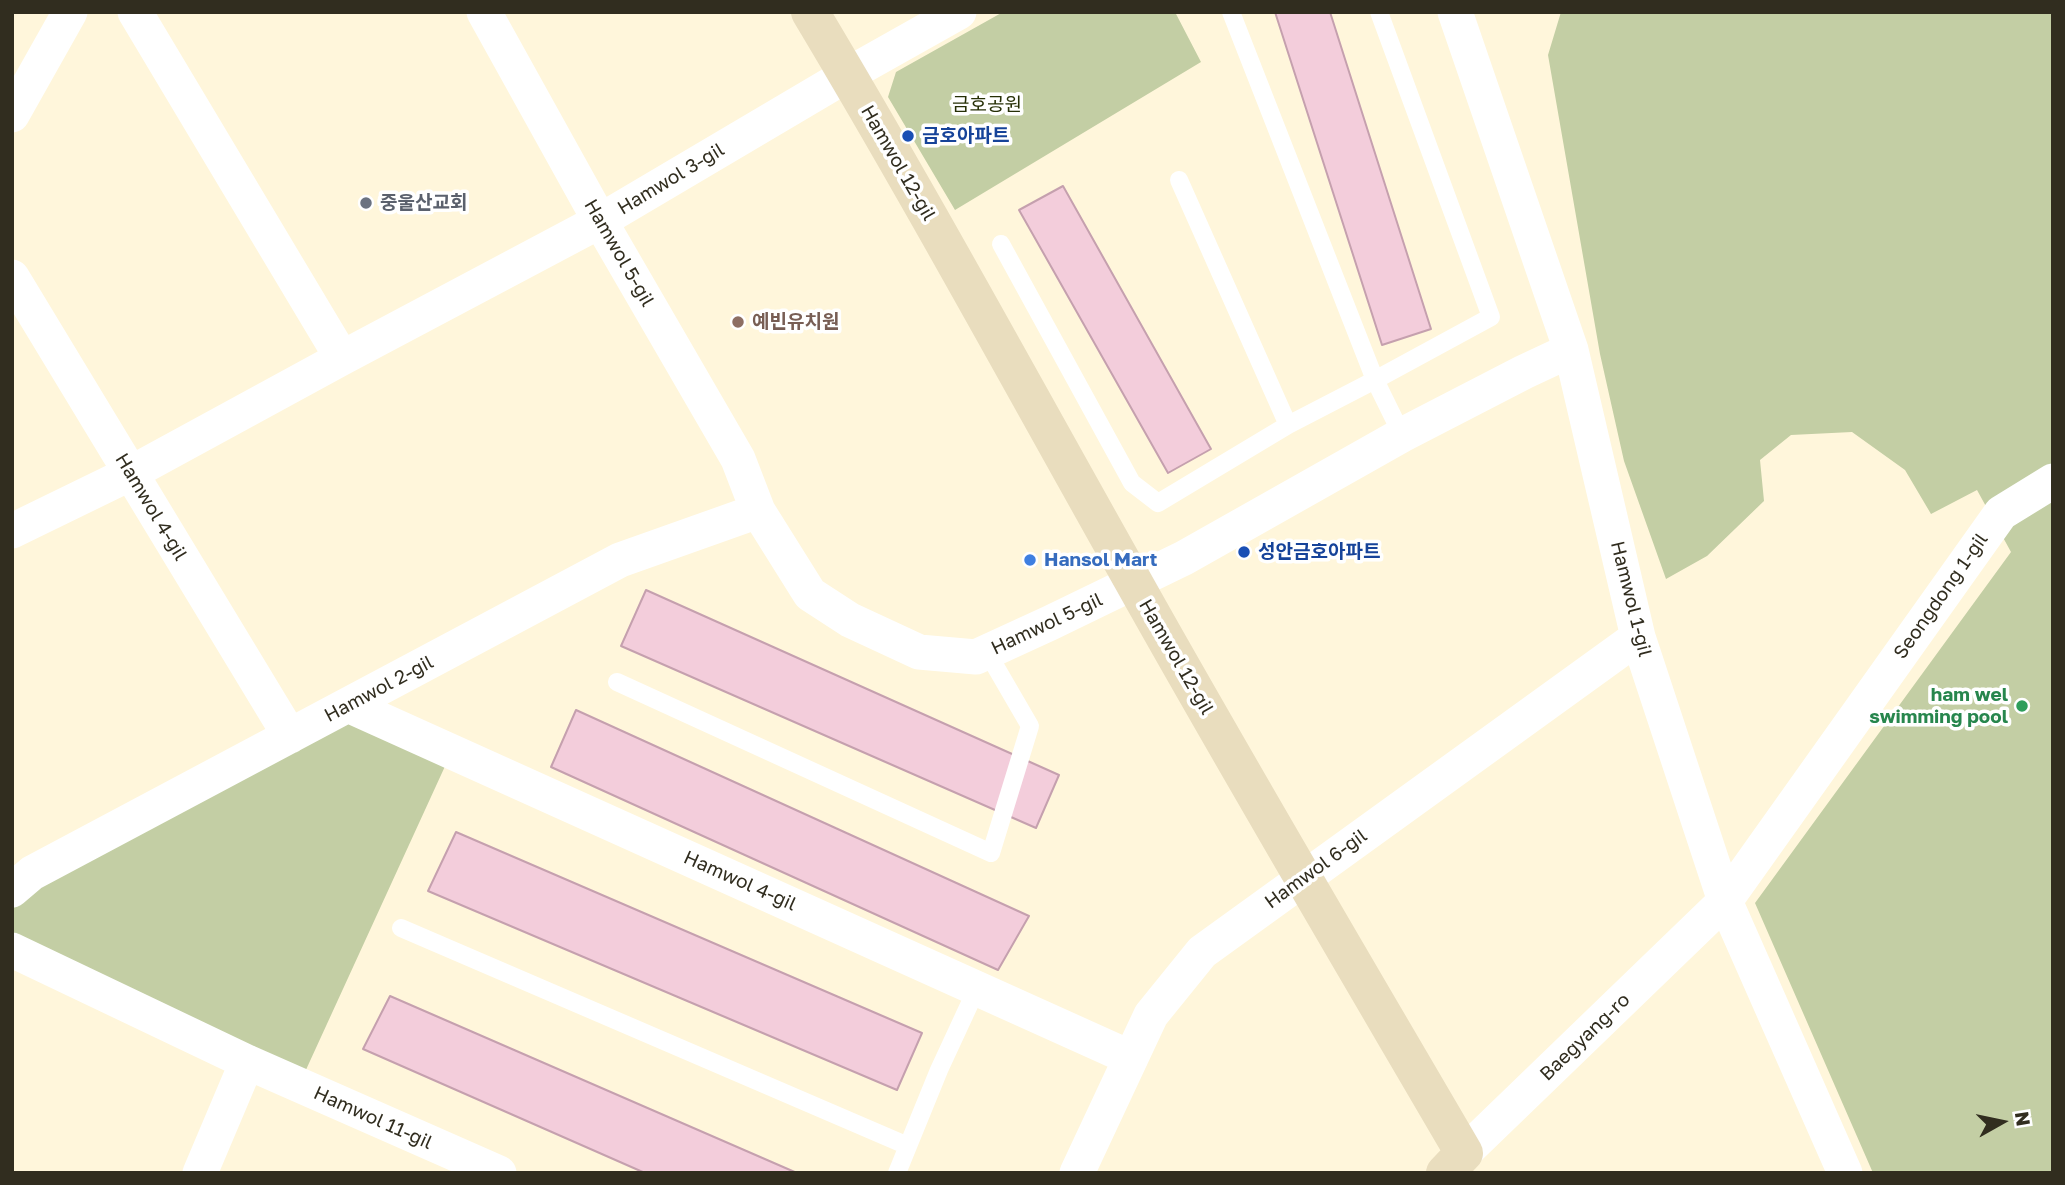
<!DOCTYPE html>
<html>
<head>
<meta charset="utf-8">
<style>
  body { margin:0 }
  #map { position:relative; width:2065px; height:1185px; overflow:hidden; background:#fff6db; font-family:"Golos Text",sans-serif }
  canvas { display:block }
  .frame { position:absolute; inset:0; border:14px solid #312d1f; pointer-events:none }
  .north { position:absolute; left:1967px; top:1087px; width:70px; height:70px; -webkit-text-stroke:5px #fff; paint-order:stroke; rotate:81deg; font-size:19px; font-weight:700; line-height:28px; text-align:center; color:#312d1f }
  .north::after { content:''; display:block; margin:auto; width:24px; height:32px; background:#312d1f; clip-path:polygon(50% 0,100% 100%,50% 72%,0 100%) }
</style>
</head>
<body>
<div id="map">
<canvas width="2065" height="1185"></canvas>
<div class="frame"></div>
<div class="north">N</div>
</div>
<script>
const ctx = document.querySelector('canvas').getContext('2d');
ctx.lineJoin = 'round';
function fillPath(path, color) {
  ctx.fillStyle = color;
  ctx.fill(path, 'evenodd');
}
function trace(path, color, width, dash) {
  ctx.strokeStyle = color;
  ctx.lineWidth = width;
  ctx.lineCap = dash ? 'butt' : 'round';
  ctx.setLineDash(dash || []);
  ctx.stroke(path);
}
function drawText(font, color, halo, rows, align = 'center') {
  ctx.font = font + ' "Golos Text","Noto Sans KR",sans-serif';
  ctx.lineWidth = 7;
  ctx.setLineDash([]);
  ctx.textBaseline = 'middle';
  ctx.strokeStyle = halo;
  ctx.fillStyle = color;
  for (const [text, x, y, turn = 0] of rows) {
    ctx.save();
    ctx.translate(x, y);
    ctx.rotate((+turn || 0) * Math.PI / 180);
    ctx.textAlign = isNaN(turn) ? turn : align;
    if (halo) ctx.strokeText(text, 0, 0);
    ctx.fillText(text, 0, 0);
    ctx.restore();
  }
}
fillPath(new Path2D(`
  M1003,12H1175L1201,62L955,210L888,97L896,72Z
  M1561,12H2053V1173H1873L1755,903L2011,552L1977,490L1931,514L1905,470L1852,432L1791,435L1760,460L1764,501L1707,556L1666,579L1624,461L1600,354L1548,55Z
  M348,705L452,751L299,1085L12,950V890Z`), '#c3cea4');
const building = new Path2D(`
  M1275,12H1330L1431,329L1382,345Z
  M1063,186L1211,449L1168,473L1019,210Z
  M646,590L1059,775L1036,828L621,646Z
  M576,710L1029,916L998,970L551,767Z
  M456,832L922,1033L897,1090L428,891Z
  M390,996L797,1173H645L363,1049Z`);
fillPath(building, '#f3cddb');
trace(building, '#c5a0ae', 2);
trace(new Path2D(`
  M1379,12L1491,317L1375,380L1402,435
  M1179,180L1288,425
  M1001,244L1132,483L1158,503L1288,425L1375,380L1231,12
  M617,682L991,853L1030,726L987,652
  M401,928L908,1146
  M897,1173L939,1070L977,988`), '#fff', 18);
trace(new Path2D(`
  M135,12L342,358
  M484,12L600,221L738,459L758,511L810,594L850,620L919,652L976,657L1050,623L1184,558L1402,435L1524,372L1571,350
  M1455,12L1571,350L1638,637L1725,901L1845,1173
  M12,115L70,12
  M12,277L290,736
  M12,531L131,473L342,358L600,221L847,75L959,12
  M348,705L1131,1058
  M12,890L32,873L620,560L758,511
  M12,950L247,1062L499,1173
  M1464,1153L1725,901L2001,513L2053,481
  M200,1173L247,1062
  M1077,1173L1151,1015L1202,952L1638,637`), '#fff', 35);
trace(new Path2D(`
  M810,12C922,199 1026,391 1133,581C1241,774 1353,963 1464,1153L1445,1173`), '#e9ddbe', 38);
for (const [x, y, r, color] of [
  [908,136,7,"#1a4fb4"],
  [366,203,7,"#6b7280"],
  [738,322,7,"#8d6e63"],
  [1244,552,7,"#1a4fb4"],
  [1030,560,7,"#3f7fe0"],
  [2022,706,7,"#2e9e5b"]
]) {
  const dot = new Path2D();
  dot.arc(x, y, r, 0, 2 * Math.PI);
  ctx.fillStyle = color;
  ctx.fill(dot);
  trace(dot, '#fff', 2.5);
}
drawText('19px', '#262f06', '#fff', [
  ["금호공원",987,105]
]);
drawText('bold 19px', '#164399', '#fff', [
  ["금호아파트",922,136],
  ["성안금호아파트",1258,552]
], 'left');
drawText('19px', '#312d1f', '#fff', [
  ["Hamwol 12-gil",898,163,60],
  ["Hamwol 3-gil",671,179,-31],
  ["Hamwol 5-gil",619,253,60],
  ["Hamwol 4-gil",151,507,59],
  ["Seongdong 1-gil",1941,596,-55],
  ["Hamwol 1-gil",1631,599,76],
  ["Hamwol 5-gil",1047,624,-25],
  ["Hamwol 12-gil",1176,657,60],
  ["Hamwol 2-gil",379,689,-28],
  ["Hamwol 6-gil",1316,869,-36],
  ["Hamwol 4-gil",740,881,24],
  ["Baegyang-ro",1585,1037,-44],
  ["Hamwol 11-gil",373,1118,24]
]);
drawText('bold 19px', '#5b616d', '#fff', [
  ["중울산교회",380,203]
], 'left');
drawText('bold 19px', '#785e54', '#fff', [
  ["예빈유치원",752,322]
], 'left');
drawText('bold 19px', '#366cbe', '#fff', [
  ["Hansol Mart",1044,560]
], 'left');
drawText('bold 19px', '#27864d', '#fff', [
  ["ham wel",2008,695],
  ["swimming pool",2008,717]
], 'right');
</script>
</body>
</html>
